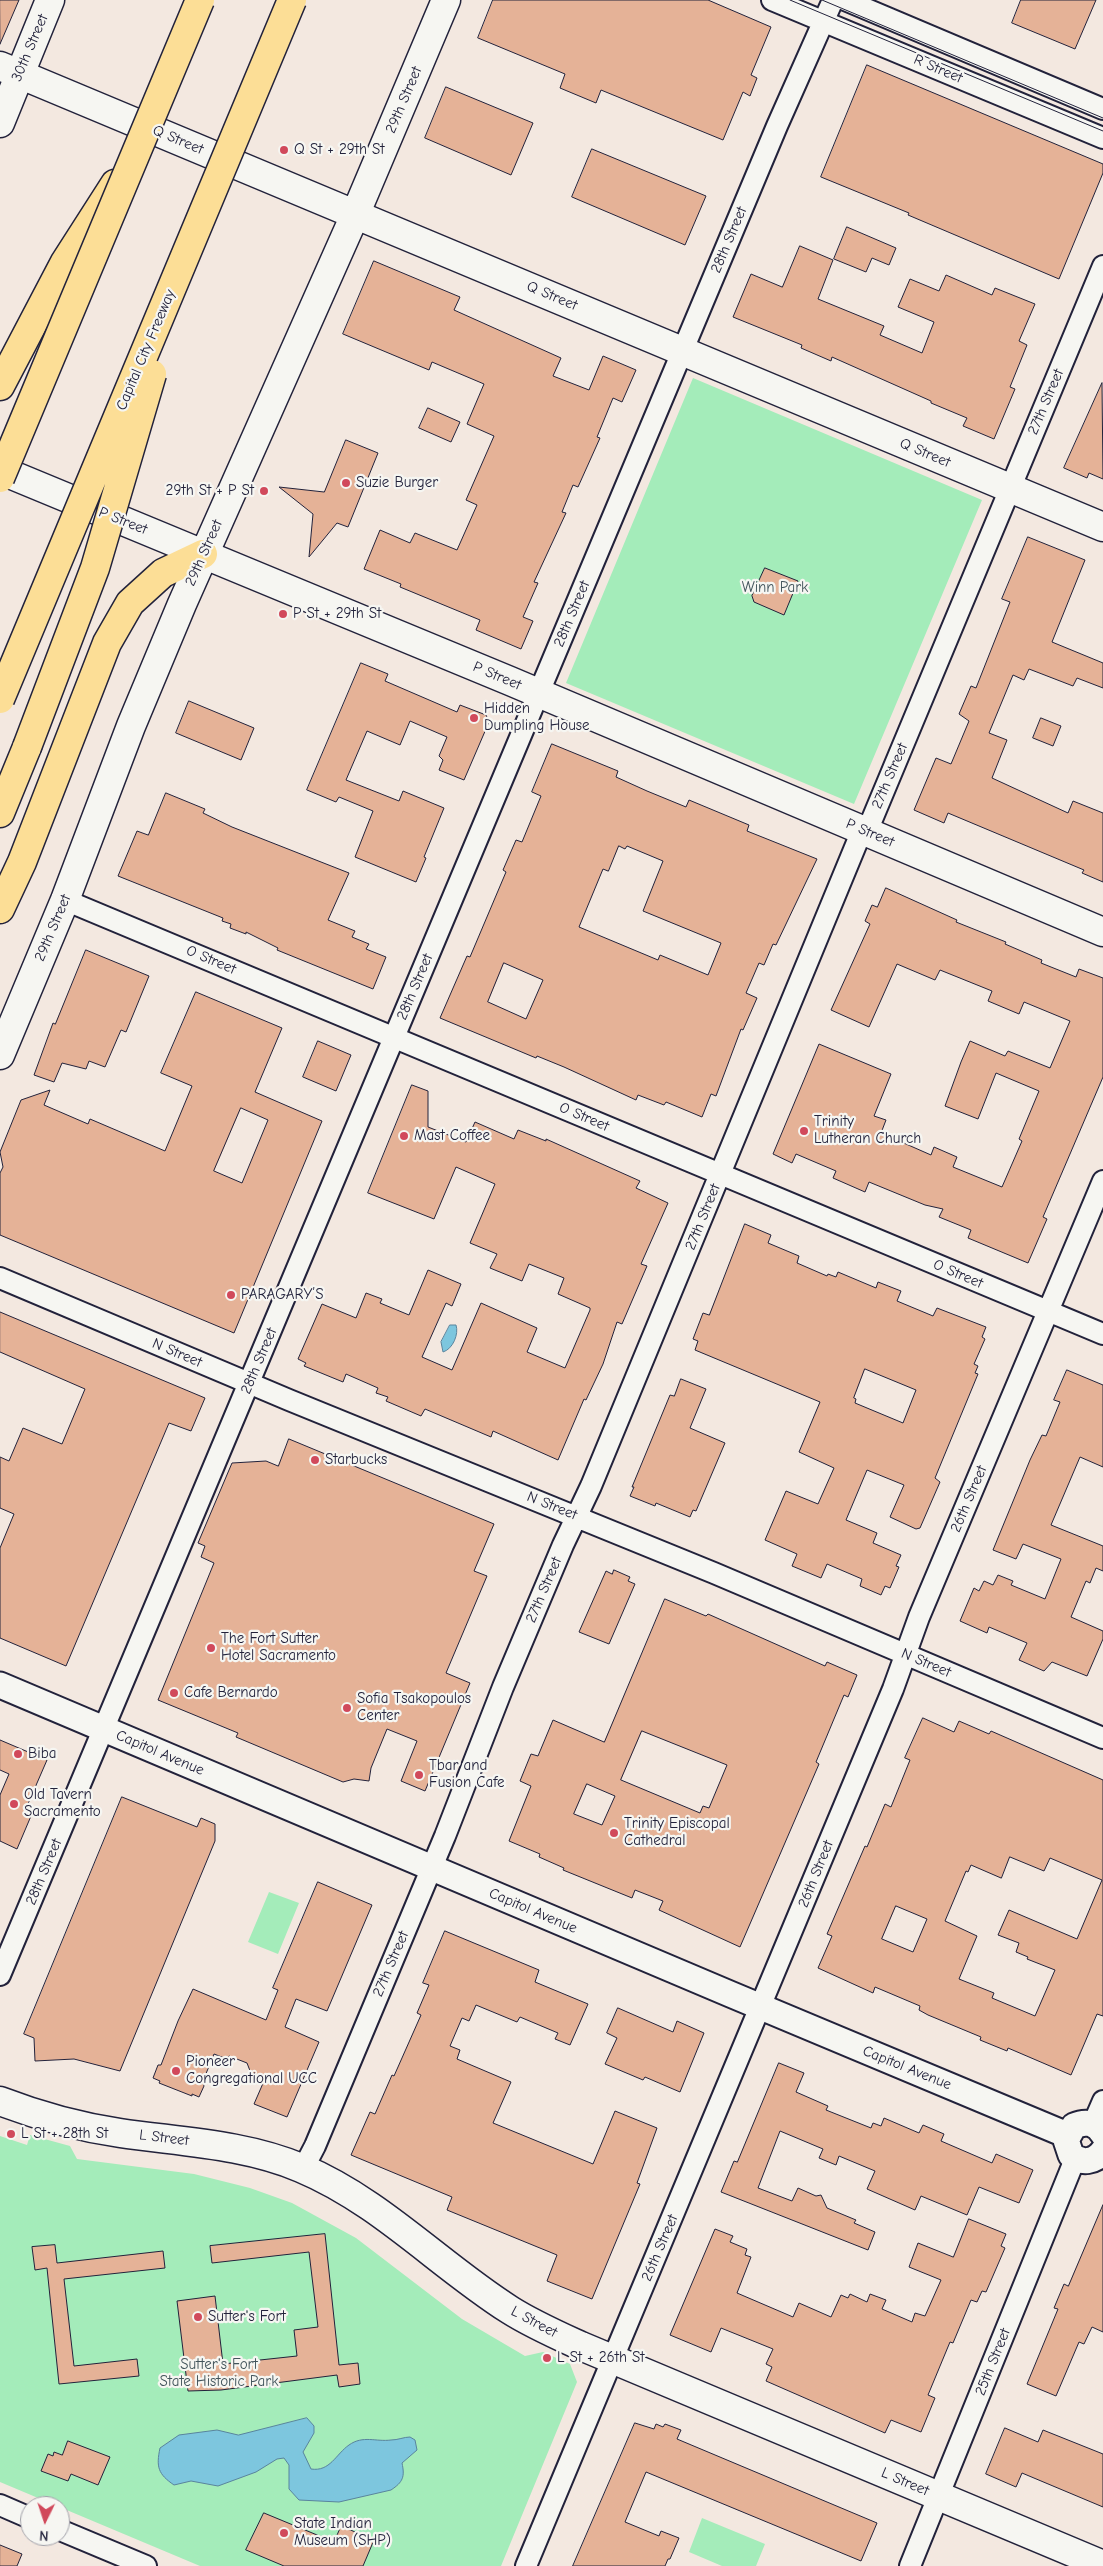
<!DOCTYPE html>
<meta charset="utf-8">
<style>
body{margin:0}
#map{position:relative;width:1103px;height:2566px;overflow:hidden;background:#f3e8e0;font-family:"Comic Neue",sans-serif}
canvas{display:block}
.north{position:absolute;left:20px;top:2496px;width:50px;height:50px;box-sizing:border-box;background:#f6f6f2;border:1px solid #a1a1a9;border-radius:50%;rotate:184deg;font-size:14px;font-weight:700;line-height:20px;text-align:center;color:#22223b}
.north::after{content:'';display:block;margin:auto;width:18px;height:22px;background:#d1495b;clip-path:polygon(50% 0,100% 100%,50% 72%,0 100%)}
</style>
<div id="map">
<canvas width="1103" height="2566"></canvas>
<div class="north">N</div>
</div>
<script>
const ctx = document.querySelector('canvas').getContext('2d');
ctx.lineJoin = 'round';
function paint(path, color) { ctx.fillStyle = color; ctx.fill(path, 'evenodd'); }
function stroke(path, color, width, dash) { ctx.strokeStyle = color; ctx.lineWidth = width; ctx.lineCap = dash ? 'butt' : 'round'; ctx.setLineDash(dash || []); ctx.stroke(path); }
function drawText(font, color, halo, rows, align = 'center') {
  ctx.font = font + ' "Comic Neue",sans-serif'; ctx.lineWidth = 4.5; ctx.setLineDash([]); ctx.textBaseline = 'middle'; ctx.strokeStyle = halo; ctx.fillStyle = color; for (const [text, x, y, turn = 0] of rows) {
    ctx.save(); ctx.translate(x, y); ctx.rotate((+turn || 0) * Math.PI / 180); ctx.textAlign = isNaN(turn) ? turn : align; if (halo) ctx.strokeText(text, 0, 0); ctx.fillText(text, 0, 0); ctx.restore();
  }
}
paint(new Path2D(`
 M693,378L982,500L854,804L566,683Z
 M269,1892L299,1903L278,1954L248,1942Z
 M30,2135L70,2146L77,2159L194,2174L250,2188L292,2203L356,2238L462,2319L525,2356L543,2352L570,2364L577,2382L501,2566H200L0,2482V2136L27,2145Z
 M702,2518L765,2544L756,2566H722L689,2552Z`), '#a4ecba');
const water = new Path2D(`
 M450,1325H456C459,1334 453,1349 443,1352L441,1342Z
 M307,2418L314,2426V2433L303,2452L311,2469C330,2472 336,2454 349,2445C363,2435 376,2442 391,2440C398,2440 404,2437 410,2437L415,2440L417,2450L402,2463C405,2477 403,2482 391,2490L339,2502L299,2500L289,2489V2465L284,2458L277,2459L256,2472L218,2486L191,2481L174,2485C158,2474 156,2467 160,2448L179,2435L217,2430L238,2435Z`);
paint(water, '#7dc6de');
stroke(water, '#59849d', 1);
const building = new Path2D(`
 M0,0H19L0,44Z
 M493,0H708L771,27L751,75L757,78L750,96L743,92L723,140L601,90L596,103L560,88L565,74L478,38Z
 M1021,0H1096L1075,49L1012,23Z
 M867,65L1103,164V173L1059,279L908,215L909,213L821,177Z
 M446,87L533,123L511,175L425,138Z
 M592,149L706,196L685,245L572,197Z
 M847,227L896,248L889,265L872,258L866,272L834,259Z
 M800,246L833,260L818,299L884,326L880,335L922,353L934,322L898,307L910,279L939,291L946,275L992,295L995,288L1035,304L1019,341L1027,345L1010,387L1015,389L994,439L963,426L967,418L931,403V401L832,357L831,361L801,348L802,345L733,317L751,274L782,287Z
 M374,261L460,297L454,310L561,358L553,376L589,390L603,356L636,370L622,402L613,398L597,437L600,438L578,487L573,485L562,512L566,513L534,582L538,583L523,617L533,621L521,649L476,630L480,620L400,587L401,584L364,569L380,530L410,543L415,533L457,550L477,505L466,500L494,436L467,424L484,384L432,362L429,370L343,334Z
 M1102,383L1103,479L1089,473L1087,478L1064,468Z
 M428,408L460,422L451,442L419,428Z
 M346,440L378,453L348,527L337,523L309,557L313,514L279,487L324,492Z
 M1028,537L1085,560L1052,642L1103,663V688L1077,678L1073,686L1029,669L1024,680L1013,675L989,733L1007,740L992,778L1068,813L1073,801L1103,813V882L1082,873L1084,870L948,813L944,823L914,810L936,758L951,764L969,721L959,714L971,686L976,688L1010,602L1002,599Z
 M765,568L798,581L784,615L754,602L752,596Z
 M361,663L388,674L385,681L457,712L460,705L486,715L489,722L464,780L439,770L443,760L439,756L447,737L410,721L400,745L367,731L346,780L399,801L403,791L444,808L424,857L426,858L416,882L355,857L373,811L339,797L336,802L307,790Z
 M189,701L254,728L241,760L176,733Z
 M1041,718L1061,726L1053,746L1033,738Z
 M552,744L618,771L616,777L647,791L686,807L689,800L749,825L747,831L817,859L776,945L773,944L764,965L759,963L746,993L757,998L743,1030L741,1029L716,1096L711,1094L702,1117L666,1102L664,1105L638,1095L636,1100L564,1067L537,1056L536,1058L440,1018L467,956L470,957L506,872L503,870L516,840L522,842L541,796L532,792ZM619,846L625,849L627,846L663,861L643,911L721,943L708,975L660,955L658,960L579,927L603,869L608,871ZM504,963L543,980L526,1019L488,1002Z
 M166,793L205,809L203,813L232,827L349,873L328,920L355,931L352,937L369,944L366,949L386,957L373,989L277,950L278,948L246,932V934L230,928L231,924L222,921L223,918L118,876L137,831L148,835Z
 M886,888L957,920L956,922L1006,942L1005,944L1042,960L1041,963L1076,977L1079,969L1103,978V1077L1043,1217L1047,1219L1028,1263L968,1238L971,1230L939,1217L943,1209L925,1205L869,1182L865,1192L833,1178L836,1171L796,1154L792,1163L773,1154L819,1044L891,1074L874,1116L886,1120L881,1133L931,1155L934,1147L957,1157L953,1167L1002,1187L1022,1141L1019,1139L1039,1091L996,1073L978,1119L945,1106L961,1062L970,1041L1005,1056L1008,1051L1050,1068L1070,1021L1024,1002L1019,1014L988,1001L992,991L940,970L935,980L897,964L869,1027L831,1010L870,924L865,921L872,905L877,907Z
 M86,950L149,976L126,1032L121,1030L105,1067L89,1061L86,1069L62,1063L54,1082L34,1075L53,1023L55,1024Z
 M196,992L282,1028L255,1092L322,1121L234,1333L0,1235V1173L3,1167L0,1152L21,1100L50,1090L44,1105L88,1124L90,1119L165,1151L192,1086L161,1073ZM241,1108L268,1120L242,1183L214,1171Z
 M318,1041L351,1055L336,1091L303,1077Z
 M412,1085L428,1091V1127L466,1142L475,1122L514,1139L518,1130L546,1141V1139L640,1181L636,1188L668,1203L641,1264L647,1266L622,1324L617,1322L603,1364L586,1400L584,1399L558,1460L493,1431L491,1437L425,1409L421,1416L386,1401L388,1397L376,1393L378,1388L346,1374L343,1382L304,1366L306,1363L298,1359L322,1304L356,1318L366,1293L382,1299L380,1303L409,1315L428,1270L461,1284L452,1306L446,1303L422,1357L452,1370L481,1303L537,1328L527,1352L565,1368L590,1310V1308L558,1294L564,1278L529,1264L522,1281L490,1268L497,1254L470,1243L495,1184L456,1167L434,1219L368,1193Z
 M745,1224L771,1235L768,1243L799,1256L797,1263L827,1276L828,1274L836,1277L838,1272L876,1288L878,1282L901,1291L897,1301L933,1316L937,1308L986,1327L982,1337L985,1339L974,1364L978,1366L975,1373L978,1374L935,1478L940,1482L920,1528L916,1529L890,1517L904,1485L867,1470L846,1520L877,1533L873,1543L901,1555L896,1566L899,1567L890,1588L885,1586L881,1595L860,1586L862,1579L827,1564L821,1578L792,1566L797,1554L765,1540L786,1491L818,1504L834,1468L799,1452L820,1402L695,1350L698,1341L693,1339L703,1313L709,1315ZM865,1369L916,1390L903,1423L855,1403L856,1399L854,1398Z
 M0,1312L205,1398L191,1431L169,1423L66,1666L0,1638V1548L14,1514L0,1508V1457L9,1461L23,1428L62,1444L85,1389L0,1352Z
 M1067,1370L1103,1385V1467L1080,1457L1051,1525L1103,1546V1571L1096,1568L1090,1583L1086,1581L1071,1617L1103,1631V1639L1087,1676L1052,1662L1044,1671L1019,1660L1027,1643L989,1627L987,1633L960,1621L974,1588L979,1591L984,1581L993,1585L998,1575L1013,1581L1011,1585L1045,1599L1061,1559L1023,1544L1016,1559L993,1550L1030,1460L1042,1435L1046,1436L1060,1402L1054,1400Z
 M681,1379L706,1389L690,1428L725,1443L696,1511L693,1510L690,1517L656,1503L655,1506L630,1496L634,1487H632L670,1395L674,1396Z
 M289,1439L494,1524L474,1571L487,1576L446,1673L470,1683L425,1791L401,1781L417,1741L387,1729L371,1768L369,1781L354,1779L343,1782L236,1737L238,1733L158,1700L214,1563L201,1557L205,1546L198,1543L232,1463L266,1461L278,1466Z
 M614,1570L630,1577L628,1581L635,1584L609,1644L579,1632L606,1571L612,1574Z
 M665,1599L706,1616L708,1614L825,1666L827,1662L857,1675L848,1697L844,1695L816,1762L819,1764L740,1947L659,1910L663,1901L635,1890L632,1898L563,1870L564,1868L539,1857L540,1854L509,1841L531,1786L520,1781L531,1754L538,1756L553,1720L604,1742ZM642,1731L727,1765L709,1808L703,1806L700,1813L621,1780ZM587,1784L615,1796L602,1825L574,1814Z
 M923,1718L954,1732L959,1721L989,1734L991,1731L1103,1780V2016L1097,2014L1071,2075L1008,2048L1007,2051L980,2040L981,2037L928,2015L919,2010L920,2006L875,1987L873,1993L818,1968L832,1936L827,1934L865,1846L867,1847L885,1804L891,1807L910,1760L905,1758ZM1010,1857L1044,1871L1050,1858L1102,1880L1077,1939L1009,1910L998,1935L1019,1943L1016,1952L1028,1957L1027,1959L1055,1970L1035,2016L992,1998L994,1993L959,1979L977,1936L945,1921L966,1871L968,1872L971,1865L1001,1878ZM896,1906L927,1919L913,1952L882,1939Z
 M0,1740L47,1760L24,1813L31,1816L17,1849L0,1841V1795L9,1774L0,1770Z
 M122,1797L197,1827L201,1818L215,1824V1841L120,2071L74,2059L35,2061L34,2038L24,2034Z
 M318,1882L372,1905L327,2011L296,1999L285,2027L319,2042L287,2117L254,2104L264,2081L252,2076L247,2063L229,2056L227,2059L214,2054L203,2081L204,2086L199,2097L192,2094V2096L159,2083L160,2081L153,2078L158,2065H161L178,2021L193,1989L266,2020L278,1990L273,1988Z
 M445,1931L539,1970L535,1982L588,2004L570,2045L555,2039L558,2033L520,2017L517,2022L476,2005L469,2021L462,2018L450,2046L460,2050L457,2059L511,2082L493,2123L593,2164L615,2111L657,2128L637,2183L640,2184L592,2299L547,2281L557,2255L447,2210L452,2197L351,2155L370,2112L375,2114L392,2075L394,2076L421,2015L417,2013L429,1985L423,1983Z
 M618,2008L673,2032L677,2021L704,2033L680,2092L645,2077L643,2080L605,2064L617,2038L607,2033Z
 M779,2063L804,2073L796,2092L828,2106L826,2110L871,2128L873,2123L881,2126L884,2118L919,2133L923,2125L944,2134L941,2141L992,2163L996,2154L1033,2170L1019,2203L979,2187L967,2215L921,2196L915,2210L867,2189L875,2171L839,2156L836,2165L819,2158L823,2149L780,2131L758,2188L792,2201L798,2188L816,2196L821,2195L827,2208L856,2220L854,2223L875,2232L868,2250L721,2192L734,2161L737,2162Z
 M1103,2205V2332L1092,2327L1084,2344L1079,2342L1056,2396L1027,2384L1058,2309L1054,2308L1064,2284L1068,2286Z
 M969,2219L1006,2234L1001,2246L1005,2248L986,2292L982,2291L977,2302L971,2300L953,2343L950,2342L928,2395L935,2398L921,2432L891,2420L885,2433L766,2381L772,2367L766,2364L773,2349L721,2328L711,2352L670,2335L715,2229L733,2236L730,2242L747,2249L745,2255L751,2257L737,2293L793,2317L799,2303L831,2317L841,2295L848,2298L850,2294L867,2302L870,2294L886,2300L882,2309L912,2322L915,2313L925,2316L941,2280L909,2267L918,2243L953,2257Z
 M325,2234L339,2365L358,2363L360,2384L339,2387L337,2375L221,2390L188,2391L177,2301L215,2296L223,2364L297,2356L294,2330L318,2327L309,2252L212,2263L210,2246Z
 M55,2245L57,2263L163,2251L165,2268L64,2279L74,2366L137,2359L139,2376L59,2384L47,2268L35,2270L32,2247Z
 M635,2423L654,2429L656,2424L663,2427L665,2424L681,2430L677,2439L877,2523L861,2561L646,2472L625,2522L659,2536L661,2531L679,2538L670,2559H668L665,2566H573Z
 M1005,2428L1038,2442L1043,2430L1103,2454V2507L1022,2473L1016,2487L986,2474Z
 M68,2441L110,2457L98,2485L71,2474L68,2481L41,2471L48,2454L53,2456L54,2452L62,2455Z
 M264,2513L334,2542L341,2526L374,2540L363,2566H284L246,2550Z
 M0,2545L22,2554L17,2566H0Z`);
paint(building, '#e5b297');
stroke(building, '#22223b', 1);
const minor = new Path2D(`
 M772,0L1103,138
 M845,0L1103,109
 M65,900L1103,1334
 M0,1278L289,1400L714,1573L1103,1738
 M0,1975L777,126L833,0
 M1093,2124L1103,2101
 M303,2169L315,2146L445,1836L503,1687L563,1545L591,1486L858,840L867,831L873,817L1103,266
 M0,2505L30,2518
 M60,2530L146,2566
 M526,2566L893,1689L919,1617L1103,1181
 M910,2566L1075,2159`);
const tertiary = new Path2D(`
 M0,1685L730,1994L1067,2135
 M1103,2134C1096,2122 1085,2121 1074,2126L1066,2140L1071,2155C1082,2164 1095,2162 1103,2151`);
const secondary = new Path2D(`
 M0,66L1103,527
 M0,123L50,0
 M0,470L510,681L1103,932
 M0,1055L65,900L131,726L182,604L355,215L446,0
 M0,2101C39,2116 79,2127 120,2133C181,2142 244,2144 301,2168C380,2201 439,2265 510,2310C532,2324 557,2335 581,2346L1103,2565`);
const motorway = new Path2D(`
 M0,386L65,262L115,184
 M0,813L27,747
 M0,909L22,862L107,643L130,603L163,573L203,554`);
stroke(minor, '#22223b', 24);
stroke(tertiary, '#22223b', 29);
stroke(secondary, '#22223b', 31);
stroke(motorway, '#22223b', 31);
stroke(minor, '#f6f6f2', 20);
stroke(tertiary, '#f6f6f2', 25);
stroke(secondary, '#f6f6f2', 28);
stroke(motorway, '#fcde96', 28);
stroke(new Path2D(`
 M790,0L1103,131
 M822,0L1103,118`), '#22223b', 1);
const motorwayBridge = new Path2D(`
 M0,478L200,0
 M0,699L292,0
 M27,747L95,568L152,374`);
stroke(motorwayBridge, '#22223b', 31, []);
stroke(motorwayBridge, '#fcde96', 28);
for (const [x, y, r, color] of [
 [284,150,5,"#d1495b"],
 [346,483,5,"#d1495b"],
 [264,491,5,"#d1495b"],
 [283,614,5,"#d1495b"],
 [474,718,5,"#d1495b"],
 [804,1131,5,"#d1495b"],
 [404,1136,5,"#d1495b"],
 [231,1295,5,"#d1495b"],
 [315,1460,5,"#d1495b"],
 [211,1648,5,"#d1495b"],
 [174,1693,5,"#d1495b"],
 [347,1708,5,"#d1495b"],
 [18,1754,5,"#d1495b"],
 [419,1775,5,"#d1495b"],
 [14,1804,5,"#d1495b"],
 [614,1833,5,"#d1495b"],
 [176,2071,5,"#d1495b"],
 [11,2134,5,"#d1495b"],
 [198,2317,5,"#d1495b"],
 [547,2358,5,"#d1495b"],
 [284,2533,5,"#d1495b"]
]) { const dot = new Path2D(); dot.arc(x, y, r, 0, 2 * Math.PI); ctx.fillStyle = color; ctx.fill(dot); stroke(dot, '#f6f6f2', 2); }
drawText('15px', '#22223b', '#f6f6f2', [
 ["30th Street",30,48,-67],
 ["R Street",938,69,23],
 ["29th Street",404,100,-67],
 ["Q Street",178,140,23],
 ["28th Street",729,240,-67],
 ["Q Street",552,296,23],
 ["Capital City Freeway",146,350,-67],
 ["27th Street",1046,402,-67],
 ["Q Street",925,453,23],
 ["P Street",123,521,22],
 ["29th Street",204,553,-66],
 ["28th Street",572,614,-67],
 ["P Street",497,676,23],
 ["27th Street",890,776,-67],
 ["P Street",870,833,23],
 ["29th Street",53,928,-67],
 ["O Street",211,960,23],
 ["28th Street",415,987,-67],
 ["O Street",584,1117,23],
 ["27th Street",703,1217,-68],
 ["O Street",958,1274,23],
 ["N Street",177,1353,23],
 ["28th Street",259,1361,-67],
 ["26th Street",969,1499,-67],
 ["N Street",552,1506,22],
 ["27th Street",544,1590,-67],
 ["N Street",926,1663,23],
 ["Capitol Avenue",160,1753,23],
 ["28th Street",44,1872,-67],
 ["26th Street",816,1874,-68],
 ["Capitol Avenue",533,1911,23],
 ["27th Street",391,1964,-67],
 ["Capitol Avenue",907,2068,22],
 ["L Street",164,2138,7],
 ["26th Street",660,2248,-67],
 ["L Street",534,2322,28],
 ["25th Street",993,2362,-68],
 ["L Street",905,2482,23]
]);
drawText('15px', '#22223b', '#f6f6f2', [
 ["Q St + 29th St",294,150],
 ["Suzie Burger",356,483],
 ["29th St + P St",254,491,"right"],
 ["P St + 29th St",293,614],
 ["Hidden",484,709],
 ["Dumpling House",484,726],
 ["Trinity",814,1122],
 ["Lutheran Church",814,1139],
 ["Mast Coffee",414,1136],
 ["PARAGARY’S",241,1295],
 ["Starbucks",325,1460],
 ["The Fort Sutter",221,1639],
 ["Hotel Sacramento",221,1656],
 ["Cafe Bernardo",184,1693],
 ["Sofia Tsakopoulos",357,1699],
 ["Center",357,1716],
 ["Biba",28,1754],
 ["Tbar and",429,1766],
 ["Fusion Cafe",429,1783],
 ["Old Tavern",24,1795],
 ["Sacramento",24,1812],
 ["Trinity Episcopal",624,1824],
 ["Cathedral",624,1841],
 ["Pioneer",186,2062],
 ["Congregational UCC",186,2079],
 ["L St + 28th St",21,2134],
 ["Sutter's Fort",208,2317],
 ["L St + 26th St",557,2358],
 ["State Indian",294,2524],
 ["Museum (SHP)",294,2541]
], 'left');
drawText('15px', '#42545b', '#f6f6f2', [
 ["Winn Park",775,588],
 ["Sutter's Fort",219,2365],
 ["State Historic Park",219,2382]
]);
</script>
